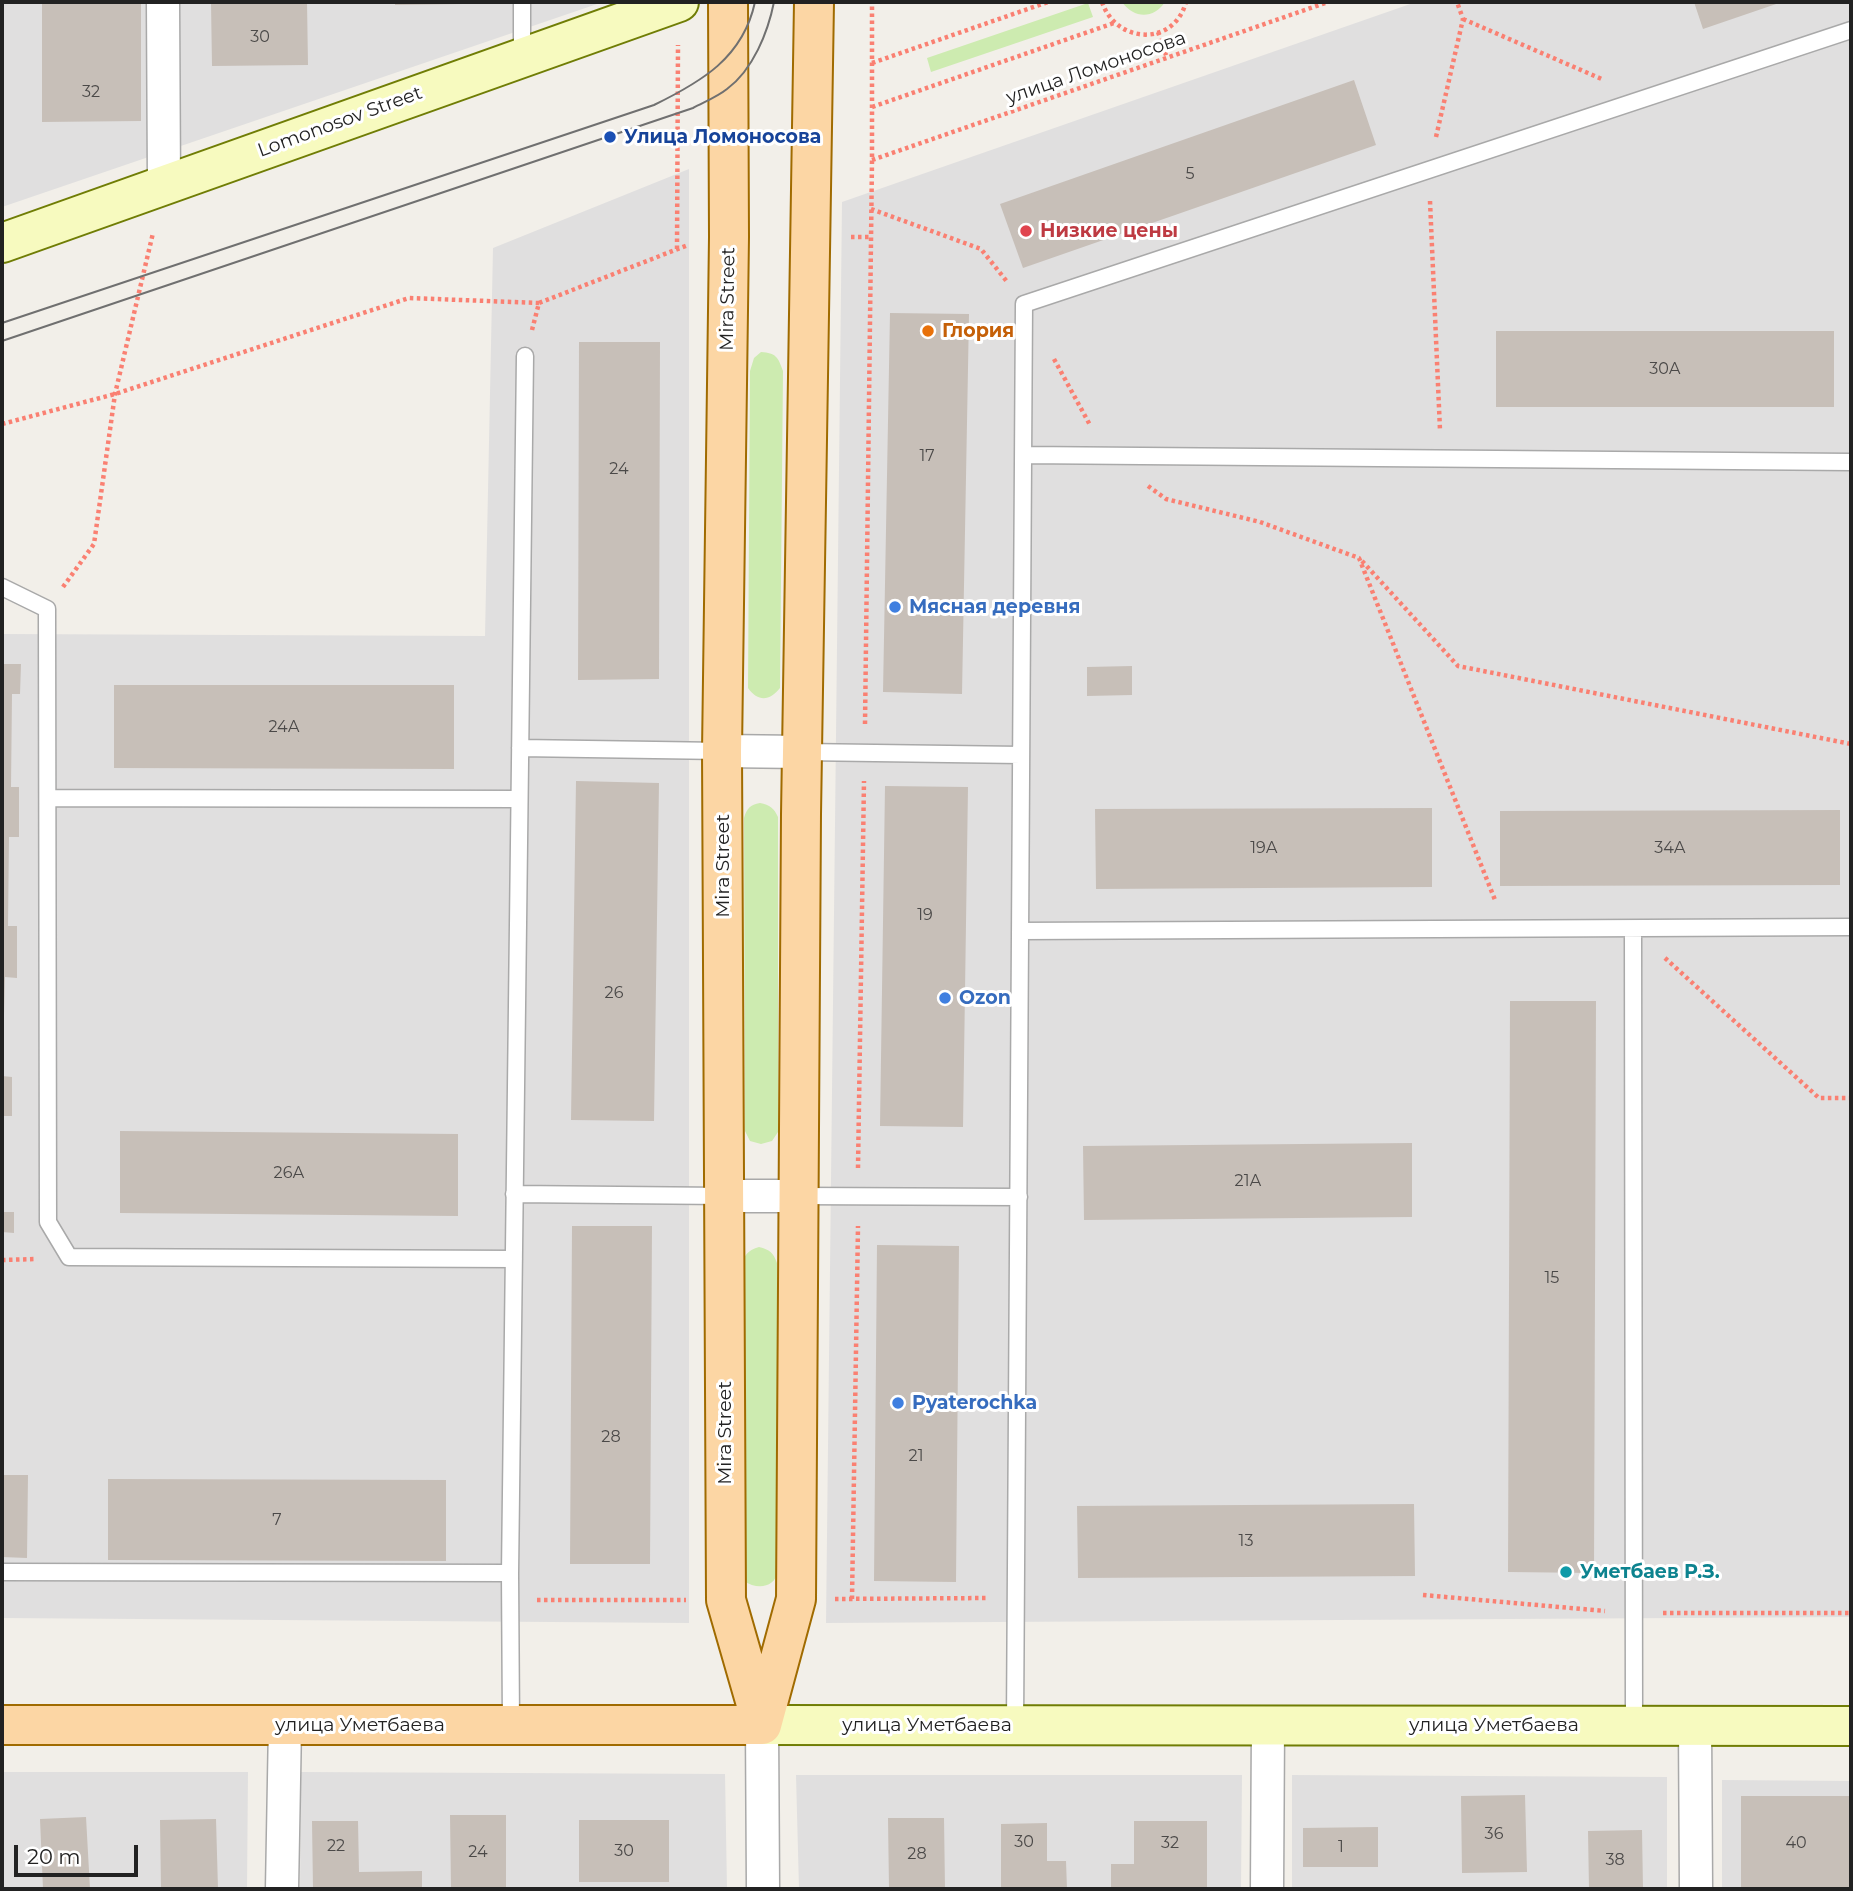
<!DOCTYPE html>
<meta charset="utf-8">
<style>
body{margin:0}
#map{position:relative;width:1853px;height:1891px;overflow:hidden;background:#f2efe9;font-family:Montserrat,sans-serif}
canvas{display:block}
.frame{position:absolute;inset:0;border:4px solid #222;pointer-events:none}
.scale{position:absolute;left:14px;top:1845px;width:124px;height:32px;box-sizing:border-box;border:4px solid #222;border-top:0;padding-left:9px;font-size:21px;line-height:24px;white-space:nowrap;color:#222;-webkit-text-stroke:5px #fff;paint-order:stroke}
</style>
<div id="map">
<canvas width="1853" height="1891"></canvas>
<div class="frame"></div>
<div class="scale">20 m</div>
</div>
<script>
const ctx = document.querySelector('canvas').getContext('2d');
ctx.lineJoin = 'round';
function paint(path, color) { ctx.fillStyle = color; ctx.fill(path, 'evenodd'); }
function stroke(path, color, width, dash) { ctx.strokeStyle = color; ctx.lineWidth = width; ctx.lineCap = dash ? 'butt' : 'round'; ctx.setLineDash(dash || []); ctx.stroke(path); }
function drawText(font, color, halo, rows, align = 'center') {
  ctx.font = font + ' Montserrat,sans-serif'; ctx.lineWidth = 6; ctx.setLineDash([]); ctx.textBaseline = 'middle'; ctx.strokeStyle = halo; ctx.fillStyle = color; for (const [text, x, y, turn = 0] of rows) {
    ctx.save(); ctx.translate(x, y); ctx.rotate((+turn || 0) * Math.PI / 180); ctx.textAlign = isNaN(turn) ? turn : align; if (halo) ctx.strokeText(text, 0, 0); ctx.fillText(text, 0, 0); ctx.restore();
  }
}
paint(new Path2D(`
 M2,2H603L2,207Z
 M1416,2H1851V1617L826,1623L842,202Z
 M689,169V1623L2,1618V634L485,636L493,248Z
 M2,1772H248L247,1889H2Z
 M301,1772L725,1774L727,1889H300Z
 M796,1775H1242L1241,1889H799Z
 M1292,1775L1667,1777V1889H1292Z
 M1722,1780L1851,1781V1889H1722Z`), '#e0dfdf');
paint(new Path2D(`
 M1122,2H1165C1154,19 1134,19 1122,2Z
 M1088,3L1093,17L931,72L927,58Z
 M761,352C776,353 778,357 783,371L780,688C770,701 758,702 748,688L750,371L754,358Z
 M760,803C770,805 774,808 778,817V1132L772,1141L761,1144L750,1141L745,1131L744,818C747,808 750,805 760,803Z
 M759,1247C770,1250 773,1252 777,1263L778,1571C775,1588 757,1590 744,1581L742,1265C744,1255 748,1250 759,1247Z`), '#cdebb0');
paint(new Path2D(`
 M211,2H307L308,65L212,66Z
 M395,2H463V4L395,5Z
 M1694,2H1782L1703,29Z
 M141,3V121L42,122V4Z
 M1354,80L1376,145L1023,268L1000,204Z
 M890,313L969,314L962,694L883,692Z
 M1496,331H1834V407H1496Z
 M579,342H660L659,679L578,680Z
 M2,664H21L20,694H12L11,787H19V837H9L8,926H17V978L5,977L4,1015H2Z
 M1132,666V695L1087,696V667Z
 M114,685H454V769L114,768Z
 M576,781L659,783L654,1121L571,1120Z
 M885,786L968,787L963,1127L880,1126Z
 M1432,808V887L1096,889L1095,809Z
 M1840,810V885L1500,886V811Z
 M1510,1001H1596L1594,1573L1508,1572Z
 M2,1076L12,1077V1116H2Z
 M120,1131L458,1134V1216L120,1213Z
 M1412,1143V1217L1084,1220L1083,1146Z
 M2,1212H14V1233L2,1232Z
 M572,1226H652L650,1564H570Z
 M877,1245L959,1246L956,1582L874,1581Z
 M2,1475H28L27,1558L2,1557Z
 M108,1479L446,1480V1561L108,1560Z
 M1414,1504L1415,1576L1078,1578L1077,1506Z
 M1525,1795L1527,1872L1462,1873L1461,1796Z
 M1741,1796H1851V1889H1741Z
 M450,1815H506V1889H451Z
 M86,1817L90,1889H43L40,1819Z
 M888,1818H944L945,1889H889Z
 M216,1819L218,1889H161L160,1820Z
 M579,1820H669V1882H579Z
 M312,1821H358L359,1872L422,1871V1889H313Z
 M1134,1821H1207V1889H1111V1864H1134Z
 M1047,1823V1861H1066L1067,1889H1001V1824Z
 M1378,1827V1867H1303V1828Z
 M1642,1830L1643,1889H1589L1588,1831Z`), '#c7bfb8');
const lane = new Path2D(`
 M522,2V57
 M1024,455L1851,462
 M2,587L47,609L48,1222L69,1257L514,1259
 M520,748L722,751
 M802,752L1021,755
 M48,798L519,799
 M1633,929L1634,1725
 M1020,931L1851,927
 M514,1194L724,1196
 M798,1196L1019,1197
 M2,1572L510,1573L525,356
 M510,1573L511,1725
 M1015,1725L1024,304L1851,30`);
const street = new Path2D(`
 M163,2L164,185
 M722,751L802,752
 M724,1196H798
 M762,1725L763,1889
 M1695,1726L1696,1889
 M282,1889L285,1725
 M1267,1889L1268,1726`);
const secondary = new Path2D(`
 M2,243L679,2
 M762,1725L1851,1726`);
const primary = new Path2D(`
 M728,2L729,237L722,751L726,1600L762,1725
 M2,1725H762
 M762,1725L796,1599L801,814L814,2`);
stroke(lane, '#a9a9a9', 19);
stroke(street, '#a9a9a9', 35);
stroke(secondary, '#707d05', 42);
stroke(primary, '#a06b00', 42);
stroke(new Path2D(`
 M1102,2C1116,44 1174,47 1186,2
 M1463,19L1604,80
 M1158,32L1167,58
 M872,63L1048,2
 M872,107L1114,23
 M1436,137L1463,19L1457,2
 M872,160L1328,2
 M1430,201L1440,430
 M871,209L981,249L1008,283
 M851,237H871
 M677,249L678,45
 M532,330L539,303L688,245
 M1054,359L1090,425
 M2,424L115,394L409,298L539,303
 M1148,486L1166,499L1260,522L1359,558L1495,900
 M1362,561L1458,666L1851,744
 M63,587L94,544L115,394L153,233
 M865,724L872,160V2
 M1665,958L1819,1098H1851
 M858,1168L864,781
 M2,1260L37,1259
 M1423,1595L1605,1611
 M835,1599L987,1598
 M852,1599L858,1226
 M537,1600H686
 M1663,1613H1851`), '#fa8072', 4.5, [3.5, 3.5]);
stroke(lane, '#fff', 16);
stroke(street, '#fff', 32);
stroke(secondary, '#f7fabf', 38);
stroke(primary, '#fcd6a4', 38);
stroke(new Path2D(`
 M2,323L654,105C701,82 743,58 755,2
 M2,341L693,108C704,102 717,97 727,89C753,70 768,32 774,2`), '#707070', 2);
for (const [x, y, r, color] of [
 [610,137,7,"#1a4fb4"],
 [1026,231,7,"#e0444e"],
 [928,331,7,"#e8710a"],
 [895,607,7,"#3f7fe0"],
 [945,998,7,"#3f7fe0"],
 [898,1403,7,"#3f7fe0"],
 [1566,1572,7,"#0f9aa8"]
]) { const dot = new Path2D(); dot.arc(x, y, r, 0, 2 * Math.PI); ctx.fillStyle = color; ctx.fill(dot); stroke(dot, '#fff', 2.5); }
drawText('16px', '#4b4948', null, [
 ["30",260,37],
 ["32",91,92],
 ["5",1190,174],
 ["30А",1665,369],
 ["17",927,456],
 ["24",619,469],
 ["24А",284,727],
 ["19А",1264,848],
 ["34А",1670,848],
 ["19",925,915],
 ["26",614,993],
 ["26А",289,1173],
 ["21А",1248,1181],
 ["15",1552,1278],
 ["28",611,1437],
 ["21",916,1456],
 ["7",277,1520],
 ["13",1246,1541],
 ["36",1494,1834],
 ["30",1024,1842],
 ["32",1170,1843],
 ["40",1796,1843],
 ["22",336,1846],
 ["1",1341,1847],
 ["30",624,1851],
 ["24",478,1852],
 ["28",917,1854],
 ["38",1615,1860]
]);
drawText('19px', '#222', '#fff', [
 ["улица Ломоносова",1096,68,-19],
 ["Lomonosov Street",340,122,-20],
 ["Mira Street",728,299,-89],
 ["Mira Street",723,866,-90],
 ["Mira Street",725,1433,-90],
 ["улица Уметбаева",360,1725],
 ["улица Уметбаева",927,1725],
 ["улица Уметбаева",1494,1725]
]);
drawText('bold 19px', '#164399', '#fff', [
 ["Улица Ломоносова",624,137]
], 'left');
drawText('bold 19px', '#be3a42', '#fff', [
 ["Низкие цены",1040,231]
], 'left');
drawText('bold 19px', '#c56008', '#fff', [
 ["Глория",942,331]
], 'left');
drawText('bold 19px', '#366cbe', '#fff', [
 ["Мясная деревня",909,607],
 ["Ozon",959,998],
 ["Pyaterochka",912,1403]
], 'left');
drawText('bold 19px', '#0d838f', '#fff', [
 ["Уметбаев Р.З.",1580,1572]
], 'left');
</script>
